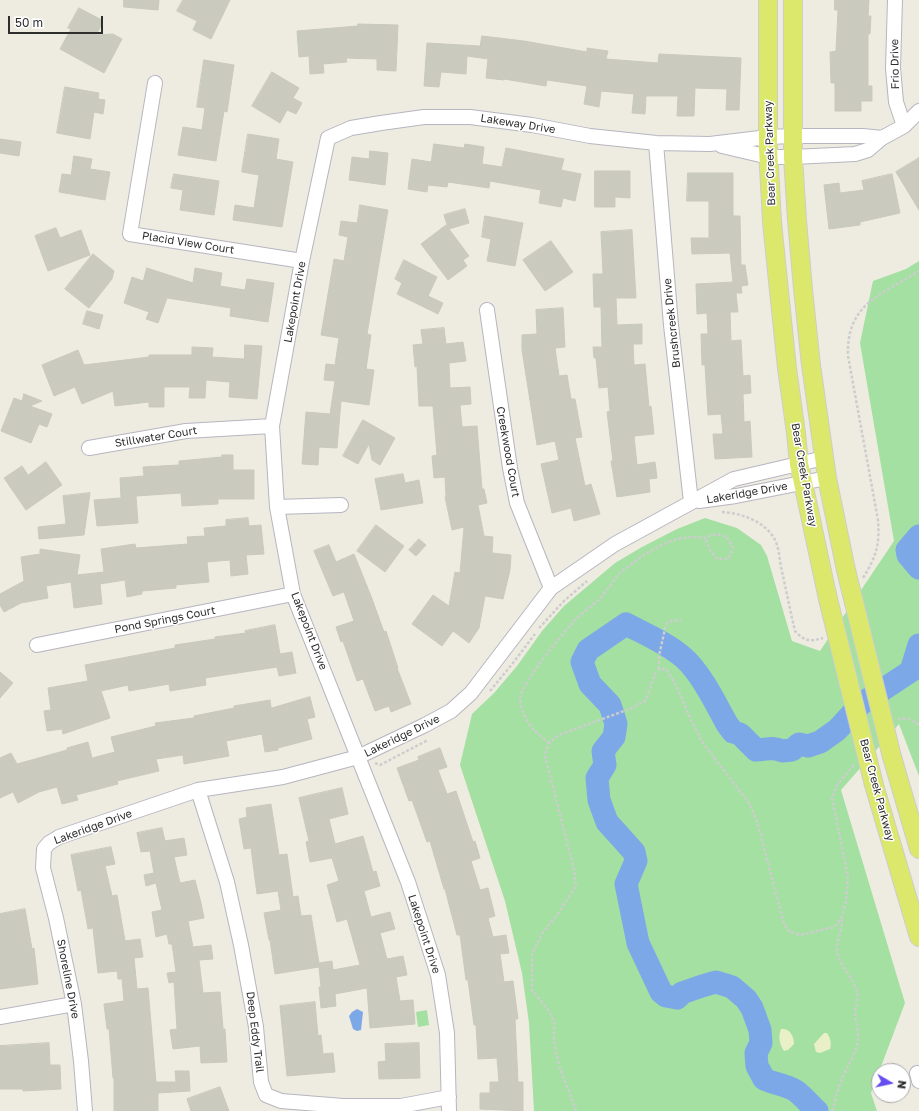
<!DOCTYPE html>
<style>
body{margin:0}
#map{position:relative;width:919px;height:1111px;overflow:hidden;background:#eeece1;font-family:"Golos Text",sans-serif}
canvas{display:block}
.north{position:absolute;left:871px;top:1063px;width:40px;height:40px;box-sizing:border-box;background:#fff;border:1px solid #ababab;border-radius:50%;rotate:99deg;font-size:11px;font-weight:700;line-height:16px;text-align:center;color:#2e2e2e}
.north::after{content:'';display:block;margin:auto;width:14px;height:18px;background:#654eef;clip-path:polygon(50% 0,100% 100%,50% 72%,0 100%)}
.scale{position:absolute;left:8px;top:16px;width:95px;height:18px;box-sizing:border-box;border:2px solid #2e2e2e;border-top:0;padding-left:5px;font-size:12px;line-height:14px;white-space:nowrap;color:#2e2e2e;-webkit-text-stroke:3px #fff;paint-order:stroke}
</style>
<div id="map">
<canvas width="919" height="1111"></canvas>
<div class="north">N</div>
<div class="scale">50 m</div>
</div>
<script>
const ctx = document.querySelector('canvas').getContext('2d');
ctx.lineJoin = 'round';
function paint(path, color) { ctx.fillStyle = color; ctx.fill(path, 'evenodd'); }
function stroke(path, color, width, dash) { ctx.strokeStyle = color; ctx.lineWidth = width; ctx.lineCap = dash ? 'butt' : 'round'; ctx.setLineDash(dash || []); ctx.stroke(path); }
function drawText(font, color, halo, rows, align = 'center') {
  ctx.font = font + ' "Golos Text",sans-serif'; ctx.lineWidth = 3; ctx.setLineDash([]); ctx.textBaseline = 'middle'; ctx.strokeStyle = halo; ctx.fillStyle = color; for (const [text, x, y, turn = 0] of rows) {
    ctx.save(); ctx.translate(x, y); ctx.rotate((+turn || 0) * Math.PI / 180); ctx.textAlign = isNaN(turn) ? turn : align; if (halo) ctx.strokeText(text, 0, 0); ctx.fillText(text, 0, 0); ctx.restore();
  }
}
paint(new Path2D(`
 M919,261V776L899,724L841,790L905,1003L871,1093L877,1111H534L529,1023L522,973L505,901L460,765L472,714L494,693L517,666L542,631L564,606L615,563L642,547L677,529L705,518L737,528L761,545L767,556L792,641L820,651L894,541L860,343L873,281L906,269Z
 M427,1010L429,1025L418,1027L416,1012Z`), '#a3e0a2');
paint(new Path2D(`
 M781,1029C790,1028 794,1036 794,1044L788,1050L784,1051C779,1044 778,1036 781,1029Z
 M824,1033H827C830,1037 832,1044 830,1049L820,1053L816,1052L814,1044Z`), '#e9f0c7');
paint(new Path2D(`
 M357,1009L363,1012L361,1030L357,1031L353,1029L349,1016L352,1012Z`), '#7da8e8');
stroke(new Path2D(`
 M919,536L907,550L908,555L919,568
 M817,1111C810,1105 804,1097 796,1091C787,1085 774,1084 764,1079L757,1066L756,1053L761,1043L760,1030L752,1008L746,999L732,987L716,982L702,986L682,993L677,998L666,996L661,992L638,943L626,884L636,861L634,852L607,822L599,800L597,778L605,765L603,751L614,737L616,724L610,705L590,684L582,662L588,650L626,624C645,634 667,643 684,658C701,673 716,704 727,724L733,732L740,734L756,750C766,750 773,746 782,751L792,750L799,744L808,746L820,742L837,730L861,704L911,671L919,645`), '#7da8e8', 23);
const building = new Path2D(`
 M124,0H159L158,10L124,7Z
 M183,0H230L211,39L193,30L197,21L177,11Z
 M835,0H869L868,16H871L870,34H868V86H872V101H861V111H835V83H831L830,52L836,51L838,10H835Z
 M79,8L102,20V24L96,35L113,34L122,39L104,73L60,49L71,29L68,28Z
 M358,24L398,25L396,71L377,70V59L346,58L347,62L323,64L324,73L310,74L309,56L299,57L297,31L358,26Z
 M482,36L524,41L587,52V48L608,51L606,59L658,63L659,54L741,58L739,110H726L727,89L695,88L694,116H677L678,96H646L645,114L632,113L634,94L601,91L599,107L584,104L587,86L547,80L546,86L504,79V80L486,78L488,59L467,56L466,74L441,72L439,87L424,86L427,43L480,46Z
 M204,60L234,65L227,112L224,111L216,161L178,155L183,127L202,130L205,108L197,107Z
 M272,72L299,88L293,98L302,103L296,114L287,110L280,123L252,106Z
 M65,87L99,93L98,99L105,100L103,114L94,112L90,139L57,133Z
 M248,134L279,139L276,159L293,162L282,227L233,220L235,205L254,208L259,175L242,172Z
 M0,139L21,142L19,156L0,153Z
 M434,144L464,148L465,144L484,147L482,164L502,167L506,148L564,159L561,170L581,174L575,201L563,198L561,207L539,203L541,190L490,181L489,188L448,182L447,187L428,185L427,192L408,189L412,159L431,162Z
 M370,151L388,153L385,185L349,180L352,157L369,159Z
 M74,156L92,159L90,169L110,172L105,200L59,192L62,174L71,175Z
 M919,158V210L896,172Z
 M595,171H630V198L615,197V207H595Z
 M688,173H733V216H740L741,265H745L748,285L741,286L742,293H736L738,312H730L731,341L741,340L743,376L750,375L751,393L743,394L744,422L750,421L752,457L715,459L713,434H723L721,414L708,415L705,365H702L701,334H708L707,313L697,314L696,284L733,282L730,253L692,254L691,238H709V201H687Z
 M174,174L219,181L214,215L180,210L183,190L171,188Z
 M892,174L900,213L860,222V225L829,229L824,185L839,183L840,193L864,190L862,181Z
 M360,205L388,210L367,334L371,335L366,369L374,370L369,405L341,401L337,448L319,447L318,465L302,464L306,412L330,414L335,381L324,380L326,364L335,365L339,338L321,335L334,259L344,261L348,237L339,235L341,221L357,223Z
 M465,209L469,223L449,229L469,256L463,260L467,266L448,280L421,244L446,225L448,228L444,215Z
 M485,216L523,223L515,266L487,261L491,239L482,237Z
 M56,228L60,238L81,230L90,255L48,271L35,236Z
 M632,230L636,298H616L617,325L642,324V344H633L634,365L645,364L649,407L651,406L654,434L634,436L637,465L655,462L657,478L649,479L650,492L617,497L611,461H613L607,412L610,411L608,387L599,388L596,358H594L593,347H602L601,307H594L593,274H603L601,232Z
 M551,241L573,272L545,291L523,260Z
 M93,254L114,271L112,279L89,308L65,289Z
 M404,260L437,277L428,296L443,303L438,314L397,294L402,283L395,279Z
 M147,268L193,283L195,268L222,273L220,286L245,290L247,279L274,283L268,322L230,316L231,308L167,298L158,323L146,319L149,312L124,303L132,277L143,281Z
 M563,308L565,347L555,348L559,376L567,375L571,399H575L582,437L575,438L585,486L591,484L600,514L574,521L571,508L552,513L541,464L559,460L555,441L537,445L522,350V335L537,334L536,310Z
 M87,311L103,315L99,329L83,324Z
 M444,328L446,344L463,342L466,361L449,363L450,388L470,387L471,404L460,405L462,427L477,426L482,489H484L487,503L478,505L484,536L493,537L492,553L511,555L510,570L503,599L485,596L479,628L469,643L453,631L442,646L412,624L433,595L449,606L455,572L460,573L464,527L452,530L445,497H446L445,477L434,478L432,456L437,455L433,406H419L417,366L415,367L413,345L423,344L421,330Z
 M245,345L262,346L257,399L229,397L230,382L206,380L205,398H189L190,387H164V407H149V402L115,406L113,391L82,404L75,387L54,396L42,365L78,350L84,365L149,357V355H192V347L213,348L212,357L244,359Z
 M24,394L42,401L30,406L52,414L47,427L39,424L31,443L1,431L14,398L22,401Z
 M363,420L395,438L380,465L372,460L369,444L358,464L343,456Z
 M222,455H233V470H254V499H218V504L182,506L181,493L136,496L138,523L97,526L94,500L121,498L120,478L144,476L143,467L179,465V461L222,457Z
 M46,462L62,485L26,510L4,478L22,466L28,475Z
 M403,474L405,483L419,480L423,503L381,510L375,479Z
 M90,493L84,535L39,539L38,527L66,524L63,496Z
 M248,518L249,526L261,525L264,554L246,555L248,574L231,576L230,560L207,562L209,582L176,585V588L142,591V594L127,597L125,580L100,584L102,604L74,608L71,582L46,586L48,598L21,603L4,612L0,605V594L24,581L21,557L40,554V549L80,555L77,575L104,572L101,549L135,544L136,548L188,544L187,537L205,536L204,528L226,526V520Z
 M376,525L404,546L385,572L357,551Z
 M419,539L426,545L416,556L409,550Z
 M329,545L336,562L354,554L371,596L384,632L386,631L398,668H397L411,704L391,712L389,706L375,711L363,679L357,681L343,641L341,642L336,627L354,621L344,592L333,596L314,551Z
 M275,625L280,654L292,652L296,673L279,676L277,667L205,678L206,685L170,691L169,684L129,691L128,685L101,691L110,718L63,734L62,729L47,731L44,711L51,710L48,688L88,681L85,665L175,648V645L215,639V637L246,633L245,631Z
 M0,672L13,683L0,698Z
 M310,697L315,717L307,719L312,739L278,748V750L265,752L262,734L226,741L229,756L184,764L183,755L156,759L159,771L117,781L118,784L76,795L78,800L62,804L57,787L39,792L18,803L13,792L0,798V758L11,753L17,764L67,750V748L88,742L92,758L115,752L111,737L156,726L155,723L194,718V716L234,708V706L270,700L271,708Z
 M440,748L447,767L438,770L447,794L456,791L473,842L475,841L480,858L471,861L480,890L488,888L495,916L488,918L493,937L506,935L509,953L500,954L504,982L513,981L518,1019H515L518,1082H523V1111L480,1109V1093H490V1082H499L497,1058L478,1059L476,1025H474L468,980H466L460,935H457L445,889H444L430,841L427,842L412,800L409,801L397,768L419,760L418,757Z
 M342,788L348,814L329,819L335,844L363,836L373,872L376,871L380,886L364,891L371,917L390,912L395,929L380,933L387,959L403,956L407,975L396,977L400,1001L413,1000L415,1024L370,1028L367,988L335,994L336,1006L321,1008L319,987H321L319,967L275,974L270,940H269L264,913L281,910L278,891L257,894L251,848L244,849L239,819L247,817L246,808L271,804L279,855L287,854L293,897L298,896L301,916L311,915L319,963L332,961L333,970L360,965L347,919L337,922L327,885L339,881L332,858L310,862L306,842L309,841L299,798Z
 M162,828L165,841L184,838L187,855L174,857L180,883L195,880L201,903L204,918L188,921L193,947L211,945L213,959L199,960L203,993L220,992L223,1029H225L227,1062L201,1063L200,1046L173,1049L170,1030L177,1029L174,982L169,983L167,973L176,972L172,944H169L167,934L156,937L152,912L162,910L156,883L146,886L144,875L154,873L150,851L141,852L137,833Z
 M111,847L115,864L105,866L112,896L117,895L125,941L140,939L143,957L134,958L137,989L148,988L156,1082H176L175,1071H189L190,1091L158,1093V1111H114V1078H113L109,1029H107L104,1004L124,1001L122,979H118L117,971L98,973L93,928L88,929L81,890L78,891L71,855Z
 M25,909L32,949L34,948L38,984L0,989V914Z
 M315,1002L318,1036L321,1035L323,1054L333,1053L335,1072L287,1076L280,1006Z
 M49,1043L50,1065H60L61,1089L23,1091V1089H0V1046Z
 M419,1043L420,1078L379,1079L378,1062L386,1061L385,1044Z
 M220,1087L229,1111H191L187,1099Z`);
paint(building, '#cacabf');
stroke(building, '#c9c9bb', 1);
const minor = new Path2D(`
 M895,0L893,68L896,102L904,126
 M155,83L130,234L302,261
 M656,143L671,325L691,502
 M722,146L769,157H793L855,154L868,150L882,138L904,126L919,111
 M487,310L510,468L517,503L551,588
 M89,448L186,431L272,426
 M699,501L736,496L827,478
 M277,507L341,505
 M37,645L293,594
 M198,790L227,882L241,945L256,1027L261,1082L266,1095L281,1101L343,1106H401L449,1097
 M0,1017L74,1004
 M917,1073L919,1081
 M85,1111L81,1061L74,1004L56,918L43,868L44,849L49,843L59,837L198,790L283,777L358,757L425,725L451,711L471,693L551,588L615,544L734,479L824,458
 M449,1111L447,1033L438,975L408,882L293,594L277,507L272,426L302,261L328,138L351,128L381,123L424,117H470L532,125L590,136L656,143L710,144L768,137L793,136H863L882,138`);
const major = new Path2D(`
 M768,0V149L772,222L779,291L787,368L796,433L799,464L828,599
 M793,0V157L797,220L803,289L811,365L827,478L846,570
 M892,757L919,849
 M874,785L919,937`);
stroke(minor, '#b7b5c0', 16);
stroke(major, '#cdcdcd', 20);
stroke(new Path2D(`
 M722,512C740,513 761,520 772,535C779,544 779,556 781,567C786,589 790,610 795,631C804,641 810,642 823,638
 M863,578C876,557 880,545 878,520L848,356C846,303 882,295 919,271
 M539,628L564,601L587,581
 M659,669V656L666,624L671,621L681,620
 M490,691L513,663L535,634
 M898,720C906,716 912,720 919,725
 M549,743C544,739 538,734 533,729C527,723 520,708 520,699C520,684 565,631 576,619C586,610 599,601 607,590C612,583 616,577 622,571C634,562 647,552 660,546C674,539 689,535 705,538C712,533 719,534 727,537L733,548L728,559H717L710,550L705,538
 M375,763L380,765L428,740
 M576,1111L559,1065L554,1042V1022L549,1011L532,990V954L543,932L557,915L576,886L574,869L545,756L549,743L559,735L632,708L646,700L655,674L659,669H663L667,670L677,687L691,720L703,743L749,803L757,821L784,924L790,932L800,935L834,927L838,923L842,916L846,902L848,877L832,798L837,785L854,765
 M832,1111C835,1103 836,1095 839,1087C843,1072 857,1055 858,1039C859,1031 855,1023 855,1015C855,1006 859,999 857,991C853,977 837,962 837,950C837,937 843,930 842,917`), '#cdcdcd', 2.5, [3, 2]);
stroke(minor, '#fff', 14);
stroke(major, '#dce86c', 18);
const majorBridge = new Path2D(`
 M846,570L892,757
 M828,599L874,785`);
stroke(majorBridge, '#cdcdcd', 20, []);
stroke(majorBridge, '#dce86c', 18);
drawText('11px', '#2e2e2e', '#fff', [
 ["Frio Drive",895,64,-91],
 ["Lakeway Drive",518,124,9],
 ["Bear Creek Parkway",770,153,-92],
 ["Placid View Court",188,243,9],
 ["Lakepoint Drive",295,302,-80],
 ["Brushcreek Drive",672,323,-96],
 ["Stillwater Court",156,437,-9],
 ["Creekwood Court",508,452,80],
 ["Bear Creek Parkway",804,475,80],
 ["Lakeridge Drive",747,493,-10],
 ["Pond Springs Court",165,620,-11],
 ["Lakepoint Drive",309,631,69],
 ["Lakeridge Drive",402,736,-26],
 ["Bear Creek Parkway",877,790,75],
 ["Lakeridge Drive",93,827,-20],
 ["Lakepoint Drive",424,934,72],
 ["Shoreline Drive",68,979,79],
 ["Deep Eddy Trail",255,1032,83]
]);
</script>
